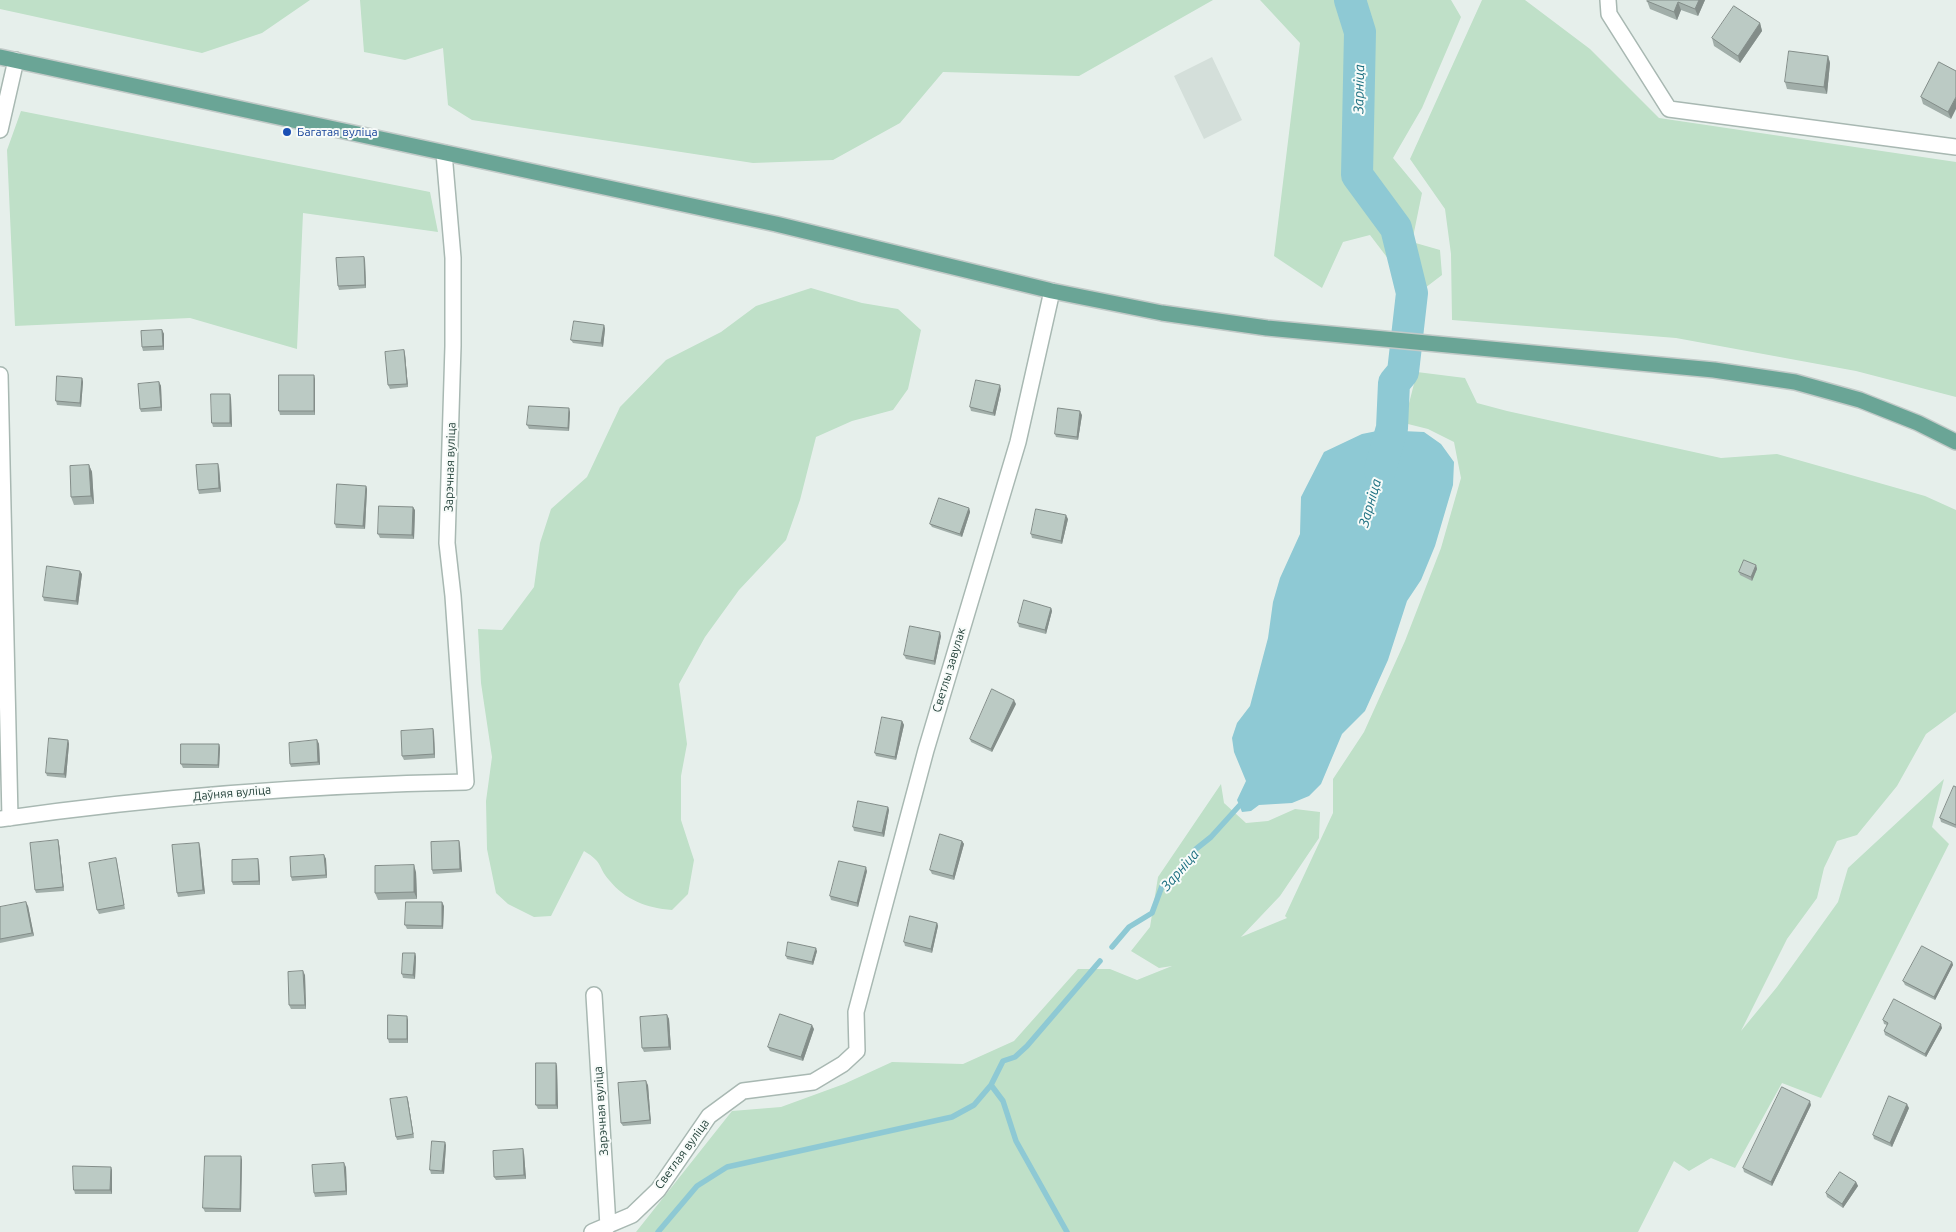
<!DOCTYPE html>
<meta charset="utf-8">
<style>
body{margin:0}
canvas{display:block;background:#e6efeb}
</style>
<canvas width="1956" height="1232"></canvas>
<script>
const ctx = document.querySelector('canvas').getContext('2d');
ctx.lineJoin = 'round';
function paint(path, color) { ctx.fillStyle = color; ctx.fill(path, 'evenodd'); }
function stroke(path, color, width, dash) { ctx.strokeStyle = color; ctx.lineWidth = width; ctx.lineCap = dash ? 'butt' : 'round'; ctx.setLineDash(dash || []); ctx.stroke(path); }
function drawText(font, color, halo, rows, align = 'center') {
  ctx.font = font + ' Ubuntu,sans-serif'; ctx.lineWidth = 4; ctx.setLineDash([]); ctx.textBaseline = 'middle'; ctx.strokeStyle = halo; ctx.fillStyle = color; for (const [text, x, y, turn = 0] of rows) {
    ctx.save(); ctx.translate(x, y); ctx.rotate((+turn || 0) * Math.PI / 180); ctx.textAlign = isNaN(turn) ? turn : align; if (halo) ctx.strokeText(text, 0, 0); ctx.fillText(text, 0, 0); ctx.restore();
  }
}
paint(new Path2D(`
 M1212,57L1242,120L1204,139L1174,76Z`), '#d4dfda');
paint(new Path2D(`
 M0,0H310L262,33L202,53L0,9Z
 M360,0H1213L1079,76L943,72L900,123L833,160L753,163L472,120L448,105L443,48L405,60L364,52Z
 M1260,0H1451L1461,17L1422,108L1393,158L1422,193L1412,242L1440,250L1442,275L1425,288L1402,277L1370,235L1343,242L1322,288L1274,256L1300,43Z
 M1482,0H1525L1590,49L1659,118L1956,162V397L1856,371L1676,338L1452,320L1451,254L1445,209L1410,159Z
 M21,111L430,192L438,232L303,213L297,349L190,318L15,326L7,150Z
 M811,288L862,303L898,309L921,330L908,389L893,410L852,421L816,437L800,500L786,540L739,590L705,637L679,684L687,744L681,776V820L694,860L688,894L672,910C647,908 625,900 609,880C597,866 604,863 584,851L551,916L534,917L508,904L496,893L487,849L486,801L492,757L481,683L478,629L502,630L534,587L540,543L551,509L587,477L620,407L666,360L721,332L756,306Z
 M1417,372L1465,378L1477,403L1507,411L1721,458L1777,454L1925,496L1956,510V712L1926,734L1897,786L1857,835L1837,841L1824,868L1817,898L1787,939L1741,1031L1777,987L1838,902L1848,868L1944,779L1932,827L1949,844L1821,1098L1782,1083L1735,1168L1711,1158L1689,1171L1674,1161L1638,1232H636L732,1111L781,1107L844,1084L892,1062L963,1064L1014,1041L1078,969H1110L1137,980L1172,966L1159,968L1131,951L1150,927L1158,877L1221,784L1224,803L1246,823L1268,821L1295,809L1320,812L1319,838L1280,896L1241,937L1287,918L1285,916L1333,813V779L1364,732L1405,641L1441,548L1461,478L1454,442L1428,429L1404,423Z`), '#bfe0c8');
paint(new Path2D(`
 M1392,428L1402,431L1424,432L1441,444L1454,462L1453,485L1435,546L1421,580L1407,601L1388,660L1365,711L1342,734L1321,784L1309,796L1292,803L1259,805L1251,811L1242,812L1237,800L1246,781L1234,752L1232,738L1237,723L1250,706L1268,638L1273,602L1280,578L1300,534L1301,497L1324,452L1362,434Z`), '#8ec9d4');
stroke(new Path2D(`
 M1112,947L1129,927L1152,913L1162,886L1173,878L1196,849L1211,837L1239,806
 M658,1232L697,1186L727,1167L952,1117L974,1105L991,1085
 M1067,1232L1016,1141L1003,1101L991,1085L1003,1061L1015,1057L1027,1046L1100,961`), '#8ec9d4', 5.5);
stroke(new Path2D(`
 M1350,0L1360,32L1357,175L1396,228L1412,293L1403,372L1394,383L1392,428L1380,470`), '#8ec9d4', 32);
const minor = new Path2D(`
 M1608,0L1609,14L1669,109L1956,147
 M0,130L16,60
 M0,375L10,818
 M0,819C155,797 310,785 466,782L453,596L447,543L453,346V258L444,153
 M594,995L608,1226
 M592,1232L632,1215L658,1190L709,1116L743,1091L813,1082L843,1064L857,1051L856,1012L926,750L1018,442L1052,291`);
const primary = new Path2D(`
 M0,57L776,224L1052,291L1162,313L1267,328L1714,370L1795,382L1860,400L1918,423L1956,442`);
stroke(minor, '#a8b8b2', 18);
stroke(primary, '#c2cac8', 18);
stroke(minor, '#fff', 15);
stroke(primary, '#6aa596', 15);
paint(new Path2D(`
 M1648,0H1705L1698,16L1681,10L1677,20L1650,9L1647,1Z
 M1760,23L1762,31L1740,63L1714,46L1712,38Z
 M1828,56L1830,63L1827,94L1787,89L1785,82Z
 M1939,62L1951,119L1923,104L1921,97Z
 M364,257L365,260L366,288L339,290L338,286Z
 M604,325L605,329L603,347L573,343L571,340Z
 M162,330L164,334V350L143,351L142,347Z
 M404,350L405,354L408,387L390,389L388,385Z
 M82,378L83,382L81,407L57,405L56,401Z
 M315,379V415H280L279,411Z
 M159,382L161,386L162,411L141,412L140,409Z
 M1001,389L995,416L971,411L970,407Z
 M231,398L232,427H213L212,423Z
 M570,412L569,431L529,429L527,425Z
 M1082,415L1078,440L1056,437L1055,434Z
 M89,465L92,472L94,504L74,505L71,497Z
 M219,467L221,492L199,494L198,490Z
 M366,486L367,489L365,529L336,528L335,524Z
 M969,508L970,512L962,537L932,527L930,524Z
 M415,510L414,539L380,538L378,534Z
 M1068,519L1062,544L1032,538L1031,534Z
 M1756,565L1757,569L1752,581L1740,575L1739,572Z
 M82,574L78,605L44,601L43,597Z
 M1051,608L1052,611L1046,634L1019,627L1018,623Z
 M941,636L935,665L906,659L904,655Z
 M1016,704L992,752L971,742L970,739Z
 M902,721L904,725L896,760L876,756L875,753Z
 M433,729L434,733L435,758L404,760L402,756Z
 M68,740L69,744L66,778L47,776L46,773Z
 M317,740L319,744L320,765L291,767L290,764Z
 M219,744L220,748L219,768H183L181,764Z
 M1956,787V828L1941,822L1940,818Z
 M888,807L889,810L884,837L854,831L853,827Z
 M58,840L59,844L64,891L36,893L35,890Z
 M459,841L460,845L462,872L433,874L432,870Z
 M962,841L964,844L954,880L932,874L930,870Z
 M200,846L205,894L178,897L177,893Z
 M324,855L326,859L327,878L292,881L291,877Z
 M117,862L125,909L99,914L97,910Z
 M259,863L260,885H233L232,882Z
 M867,871L858,907L831,900L830,896Z
 M416,872L417,899L378,900L375,893Z
 M28,906L34,936L0,943V907Z
 M444,906L443,929H407L405,925Z
 M937,923L938,926L932,953L905,946L904,942Z
 M817,951L813,965L787,959L786,956Z
 M415,953L416,957L415,979L403,978L402,974Z
 M1952,962L1953,965L1935,1000L1905,985L1903,981Z
 M305,975L306,1009H291L289,1005Z
 M667,1015L669,1019L671,1050L644,1052L642,1048Z
 M408,1020V1043H389L388,1039Z
 M1883,1020L1942,1028L1926,1057L1885,1035L1884,1031L1887,1025L1884,1024Z
 M814,1029L803,1061L770,1051L768,1047Z
 M557,1066L558,1109H538L536,1105Z
 M648,1085L651,1124L623,1126L621,1123Z
 M407,1097L408,1100L414,1138L397,1140L396,1137Z
 M1811,1105L1772,1186L1744,1172L1743,1168Z
 M1909,1108L1892,1147L1874,1139L1873,1135Z
 M446,1145L444,1174H431L430,1170Z
 M524,1153L526,1179L496,1180L494,1177Z
 M242,1160L241,1212H205L203,1208Z
 M346,1167L347,1195L315,1197L314,1193Z
 M112,1170V1194H75L74,1190Z
 M1856,1182L1858,1186L1843,1208L1827,1197L1826,1193Z`), '#a1aea9');
paint(new Path2D(`
 M1699,0H1705L1698,16L1695,9Z
 M1678,2L1681,10L1677,20L1674,12Z
 M1760,23L1762,31L1740,63L1738,56Z
 M1828,56L1830,63L1827,94L1824,87Z
 M1956,97V109L1951,119L1948,112Z
 M364,257L365,260L366,288L365,285Z
 M604,325L605,329L603,347L601,343Z
 M162,330L164,334V350L163,346Z
 M404,350L405,354L408,387L407,384Z
 M314,375L315,379V415L314,411Z
 M82,378L83,382L81,407L80,403Z
 M159,382L161,386L162,411L161,407Z
 M1000,385L1001,389L995,416L993,413Z
 M230,394L231,398L232,427L230,423Z
 M569,408L570,412L569,431L568,428Z
 M1080,411L1082,415L1078,440L1077,437Z
 M218,464L219,467L221,492L219,488Z
 M89,465L92,472L94,504L91,496Z
 M366,486L367,489L365,529L363,526Z
 M413,507L415,510L414,539L412,535Z
 M969,508L970,512L962,537L960,534Z
 M1066,515L1068,519L1062,544L1061,541Z
 M1756,565L1757,569L1752,581L1751,577Z
 M80,571L82,574L78,605L76,601Z
 M1051,608L1052,611L1046,634L1045,630Z
 M940,632L941,636L935,665L934,661Z
 M1014,700L1016,704L992,752L991,749Z
 M902,721L904,725L896,760L895,757Z
 M433,729L434,733L435,758L434,754Z
 M68,740L69,744L66,778L64,774Z
 M317,740L319,744L320,765L318,762Z
 M219,744L220,748L219,768L218,765Z
 M888,807L889,810L884,837L882,833Z
 M58,840L59,844L64,891L63,887Z
 M459,841L460,845L462,872L460,869Z
 M962,841L964,844L954,880L953,876Z
 M199,843L200,846L205,894L203,890Z
 M324,855L326,859L327,878L326,875Z
 M258,859L259,863L260,885L259,881Z
 M414,865L416,872L417,899L414,892Z
 M866,867L867,871L858,907L857,903Z
 M26,902L28,906L34,936L32,933Z
 M442,902L444,906L443,929L442,926Z
 M937,923L938,926L932,953L931,949Z
 M816,948L817,951L813,965L812,962Z
 M415,953L416,957L415,979L413,975Z
 M1952,962L1953,965L1935,1000L1934,997Z
 M303,971L305,975L306,1009L305,1005Z
 M667,1015L669,1019L671,1050L669,1047Z
 M407,1016L408,1020V1043L407,1039Z
 M1941,1024L1942,1028L1926,1057L1925,1054Z
 M812,1025L814,1029L803,1061L801,1057Z
 M556,1063L557,1066L558,1109L556,1105Z
 M646,1081L648,1085L651,1124L650,1120Z
 M407,1097L408,1100L414,1138L413,1134Z
 M1810,1101L1811,1105L1772,1186L1771,1182Z
 M1907,1104L1909,1108L1892,1147L1890,1143Z
 M445,1142L446,1145L444,1174L442,1171Z
 M523,1149L524,1153L526,1179L524,1175Z
 M241,1156L242,1160L241,1212L240,1209Z
 M344,1163L346,1167L347,1195L346,1191Z
 M111,1167L112,1170V1194L110,1190Z
 M1856,1182L1858,1186L1843,1208L1842,1204Z`), '#838d89');
const building = new Path2D(`
 M1648,0H1699L1695,9L1678,2L1674,12L1647,1Z
 M1734,6L1760,23L1738,56L1712,38Z
 M1789,51L1828,56L1824,87L1785,82Z
 M1939,62L1956,71V97L1948,112L1921,97Z
 M364,257L365,285L338,286L336,258Z
 M574,321L604,325L601,343L571,340Z
 M162,330L163,346L142,347L141,331Z
 M404,350L407,384L388,385L385,352Z
 M279,375H314V411H279Z
 M57,376L82,378L80,403L56,401Z
 M976,380L1000,385L993,413L970,407Z
 M159,382L161,407L140,409L138,384Z
 M211,394H230V423H212Z
 M529,406L569,408L568,428L527,425Z
 M1058,408L1080,411L1077,437L1055,434Z
 M218,464L219,488L198,490L196,465Z
 M89,465L91,496L71,497L70,466Z
 M337,484L366,486L363,526L335,524Z
 M939,498L969,508L960,534L930,524Z
 M379,506L413,507L412,535L378,534Z
 M1036,509L1066,515L1061,541L1031,534Z
 M1744,560L1756,565L1751,577L1739,572Z
 M47,566L80,571L76,601L43,597Z
 M1024,600L1051,608L1045,630L1018,623Z
 M910,626L940,632L934,661L904,655Z
 M992,689L1014,700L991,749L970,739Z
 M882,717L902,721L895,757L875,753Z
 M433,729L434,754L402,756L401,731Z
 M49,738L68,740L64,774L46,773Z
 M317,740L318,762L290,764L289,743Z
 M181,744H219L218,765L181,764Z
 M1954,786L1956,787V825L1940,818Z
 M858,801L888,807L882,833L853,827Z
 M940,834L962,841L953,876L930,870Z
 M58,840L63,887L35,890L30,843Z
 M459,841L460,869L432,870L431,842Z
 M199,843L203,890L177,893L172,845Z
 M324,855L326,875L291,877L290,857Z
 M116,858L124,905L97,910L89,863Z
 M258,859L259,881L232,882V860Z
 M839,861L866,867L857,903L830,896Z
 M414,865V892L375,893V866Z
 M26,902L32,933L0,939V907Z
 M406,902H442V926L405,925Z
 M910,916L937,923L931,949L904,942Z
 M788,942L816,948L812,962L786,956Z
 M1922,946L1952,962L1934,997L1903,981Z
 M403,953H415L413,975L402,974Z
 M303,971L305,1005H289L288,972Z
 M1894,999L1941,1024L1925,1054L1884,1031L1888,1023L1883,1020Z
 M780,1014L812,1025L801,1057L768,1047Z
 M388,1015L407,1016V1039H388Z
 M667,1015L669,1047L642,1048L640,1017Z
 M536,1063H556V1105H536Z
 M646,1081L650,1120L621,1123L618,1083Z
 M1782,1087L1810,1101L1771,1182L1743,1168Z
 M1889,1096L1907,1104L1890,1143L1873,1135Z
 M407,1097L413,1134L396,1137L390,1099Z
 M432,1141L445,1142L442,1171L430,1170Z
 M523,1149L524,1175L494,1177L493,1151Z
 M205,1156H241L240,1209L203,1208Z
 M344,1163L346,1191L314,1193L312,1165Z
 M73,1166L111,1167L110,1190H74Z
 M1840,1172L1856,1182L1842,1204L1826,1193Z`);
paint(building, '#bbcac4');
stroke(building, '#838d89', 1);
for (const [x, y, r, color] of [
 [287,132,5,"#1a4fb4"]
]) { const dot = new Path2D(); dot.arc(x, y, r, 0, 2 * Math.PI); ctx.fillStyle = color; ctx.fill(dot); stroke(dot, '#f7fbf9', 2); }
drawText('12px', '#164399', '#f7fbf9', [
 ["Багатая вуліца",297,132]
], 'left');
drawText('12px', '#24423a', '#f7fbf9', [
 ["Зарэчная вуліца",450,467,-88],
 ["Светлы завулак",949,670,-73],
 ["Даўняя вуліца",232,793,-5],
 ["Зарэчная вуліца",601,1111,-94],
 ["Светлая вуліца",682,1154,-54]
]);
drawText('italic 14px', '#1c6f80', '#f7fbf9', [
 ["Зарніца",1359,89,-89],
 ["Зарніца",1370,503,-74],
 ["Зарніца",1180,870,-49]
]);
</script>
